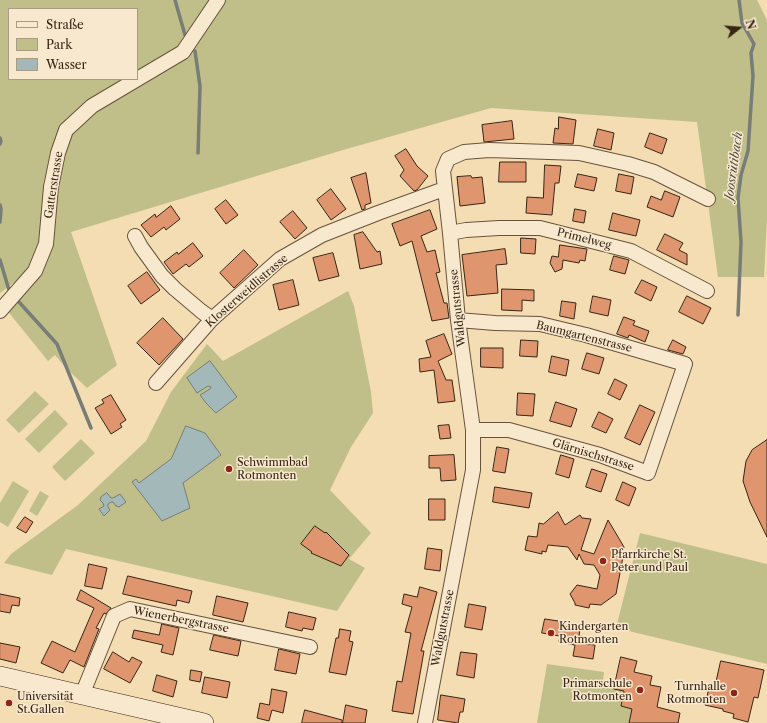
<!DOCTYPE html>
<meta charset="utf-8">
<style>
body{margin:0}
#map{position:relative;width:767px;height:723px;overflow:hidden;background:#f4dcb3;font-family:"Libre Caslon Text",serif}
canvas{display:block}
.legend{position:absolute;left:8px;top:8px;width:130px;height:72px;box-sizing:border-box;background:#f8e8ce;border:1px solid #ab9a84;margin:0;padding:5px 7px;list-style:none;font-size:12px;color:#382515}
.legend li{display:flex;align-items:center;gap:8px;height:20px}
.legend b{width:20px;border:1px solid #ab9a84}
.north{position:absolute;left:719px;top:8px;width:40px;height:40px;-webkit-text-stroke:3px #f8e8ce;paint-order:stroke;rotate:73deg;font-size:11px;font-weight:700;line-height:16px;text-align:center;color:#382515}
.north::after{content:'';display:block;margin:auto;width:14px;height:18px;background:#382515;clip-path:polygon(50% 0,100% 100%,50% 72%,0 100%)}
</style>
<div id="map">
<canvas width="767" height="723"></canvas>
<ul class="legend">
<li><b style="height:5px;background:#f8e8ce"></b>Straße</li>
<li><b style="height:11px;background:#c1bf89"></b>Park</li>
<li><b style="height:11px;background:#a2b8b9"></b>Wasser</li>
</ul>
<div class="north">N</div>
</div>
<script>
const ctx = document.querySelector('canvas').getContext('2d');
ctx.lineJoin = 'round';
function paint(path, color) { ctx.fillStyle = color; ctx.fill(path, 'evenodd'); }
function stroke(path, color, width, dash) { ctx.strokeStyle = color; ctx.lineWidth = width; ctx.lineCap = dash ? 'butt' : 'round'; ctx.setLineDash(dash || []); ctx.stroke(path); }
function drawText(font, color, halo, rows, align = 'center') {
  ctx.font = font + ' "Libre Caslon Text",serif'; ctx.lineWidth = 3; ctx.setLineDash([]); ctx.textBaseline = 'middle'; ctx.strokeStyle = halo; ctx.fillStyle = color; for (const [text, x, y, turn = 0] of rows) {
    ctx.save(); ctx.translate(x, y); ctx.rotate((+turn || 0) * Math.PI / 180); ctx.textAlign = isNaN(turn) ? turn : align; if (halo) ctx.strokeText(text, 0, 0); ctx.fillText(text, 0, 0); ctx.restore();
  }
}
paint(new Path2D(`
 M0,0H211L181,51L137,79V9H9V79H136L61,128L41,243L29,271L0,293Z
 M223,0H757L767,20V219L764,277H718L697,122L491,108L343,150L71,232L117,365L87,388L65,367L55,355L48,361L6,309L41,274L57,194L62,151L68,131L126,89L186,54Z
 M348,291L354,306L371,392L373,413L351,447L330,490L371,533L349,559L365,568L337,611L66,549L52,575L4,563L11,554L78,505L146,441L171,392L207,344L223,361Z
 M35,391L49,404L19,433L6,420Z
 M55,410L68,424L39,453L25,439Z
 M81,439L95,453L65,481L52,467Z
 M13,481L29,491L8,527L0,522V503Z
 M40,491L49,496L37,516L29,511Z
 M640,533L767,564V664L616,628Z
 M547,664L604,672L603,680L616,682L624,691L621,706L635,709L629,723H537Z`), '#c1bf89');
const water = new Path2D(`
 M210,361L237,397L216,413L206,403L200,395L210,389L211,387L208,386L197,393L187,378Z
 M186,426L205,433L221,455L183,483L190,508L162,521L132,482L136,479L139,483L171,459Z
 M107,493L111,498H113L120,494L126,502L119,507L116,506L113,502H111L108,504V507L110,510L104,516L99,509L104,506L103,503L100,500L101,497Z`);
paint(water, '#a2b8b9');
stroke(water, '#787d77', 1);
stroke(new Path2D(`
 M175,0L185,35
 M195,51L200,86L198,153
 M0,138L1,141L0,144
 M0,205L1,209L0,222
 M0,260L9,290
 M19,302L57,344L91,428
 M738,315L741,242L738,198L741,175L748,151L753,76L751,53L754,44L742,23L739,0`), '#787d77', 3.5);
const building = new Path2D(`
 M559,117L576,120L573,144L553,143L555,128L558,129Z
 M512,121L514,139L484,142L482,125Z
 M598,129L614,133L611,150L594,146Z
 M650,133L667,139L662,154L645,147Z
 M406,149L417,166L428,176L417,190L414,191L400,176L404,170L395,156Z
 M500,162H526V182H499Z
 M545,165L561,166L559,183H555L552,215L526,213L527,197L543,198Z
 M366,173L371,203L365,205V209L362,210L351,178Z
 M578,174L597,178L594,191L575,187Z
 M619,174L634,177L631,194L616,191Z
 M471,176L472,178L482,177L485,203L460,206L457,177Z
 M331,189L346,209L331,220L317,200Z
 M665,191L680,197L673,217L647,207L651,196L661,200Z
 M226,200L238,215L226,224L215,209Z
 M171,206L180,219L166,230L164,227L151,237L141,225L155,214L156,217Z
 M575,209L586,211L584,223L573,221Z
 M430,210L437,229L421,236L427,252L435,250L440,272L436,273L444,303H447L449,318L432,321L412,241L400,246L392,224Z
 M293,211L307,228L295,239L280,222Z
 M613,213L640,220L636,236L609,230Z
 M363,232L377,252L380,251L382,264L360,269L354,235Z
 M665,234L683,243L679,250L687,254V265L657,250Z
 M521,238L536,239L535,254L521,253Z
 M193,243L203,256L189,267L186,264L173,274L164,262L177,252L178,254Z
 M560,245L587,249L585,261L580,260L579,263L563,260L562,269L555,272L550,263L552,256L558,257Z
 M505,249L507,264L496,265L498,293L467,296L462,255Z
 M244,250L258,265L234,288L220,273Z
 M333,253L339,276L319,281L313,258Z
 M614,256L629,260L625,274L610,270Z
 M147,272L160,290L141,304L128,286Z
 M293,280L299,305L279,310L273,285Z
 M642,280L657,287L651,301L635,293Z
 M502,289L534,290V301L522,300V311L502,310Z
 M593,296L611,300L608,316L590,312Z
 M687,296L711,308L703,324L679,312Z
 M562,301L576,303L574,319L560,316Z
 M624,317L635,321L633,325L649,331L645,342L629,335L628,338L617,334Z
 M163,318L183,339L159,365L137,343Z
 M444,334L452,354L438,361L446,380H452L455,401L438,403L434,370L420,372L419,359L431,357L426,341Z
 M521,340L538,341L537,357L520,356Z
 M673,340L686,347L683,354L668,350Z
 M481,348H503V368L481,367Z
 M587,353L604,358L599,374L582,369Z
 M552,356L569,360L566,376L549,372Z
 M615,379L627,385L620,400L608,394Z
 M518,393L535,394L533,416L517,415Z
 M111,395L126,420L120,424L122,427L111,434L95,408L104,403L102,400Z
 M556,402L577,409L571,427L550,421Z
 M640,405L655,412L640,445L625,438Z
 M599,412L613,419L606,433L592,427Z
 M449,425L451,438L440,439L438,426Z
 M767,440V537L750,502L743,481L746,461L752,450Z
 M497,447L509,449L505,473L493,471Z
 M454,455L456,480L441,481L440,468H429V456Z
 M561,455L574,459L569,478L556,474Z
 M592,469L607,474L601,492L586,487Z
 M623,482L636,488L629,506L616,500Z
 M495,487L532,493L529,508L493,502Z
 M429,499H445V520H429Z
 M558,512L565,525L580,515L582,518L591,519L581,550L594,554L608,520L624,547L622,555L623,557L616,594L601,605L590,604L589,608L575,605V603L570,594L577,585L597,589L600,575L594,565L584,564L579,554L577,560L568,547L548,545L546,552L542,551V554L525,550L528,536L537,537L539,523L543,524Z
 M25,517L33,522L26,533L17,528Z
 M315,526L325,533L326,532L349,555L341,566L311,553L312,552L301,544Z
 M428,548L442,550L440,571L425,569Z
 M89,564L107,568L102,589L85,586Z
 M128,576L192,591L189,603L177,600L176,606L123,594Z
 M420,587L437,592L421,651H424L413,714L392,711L397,681L402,682L411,633L405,632L412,607L402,604L404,594L417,597Z
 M81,590L111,608L106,614L104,613L96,628L99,629L84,667L70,660L63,673L41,663L52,641L75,652L94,608L77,600Z
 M0,594L20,598L19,606L12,605L10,613L0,611Z
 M217,596L248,603L243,622L213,615Z
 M469,604L486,607L482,630L465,627Z
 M289,612L316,618L313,630L303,628L302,631L286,627Z
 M545,619L565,622L564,626L580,629L579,636L587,637L586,644L595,645L593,659L573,656L575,645L559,642L560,636L542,633Z
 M162,624L179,628L173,655L161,652L163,645L132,638L134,630L159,635Z
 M340,629L351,631L349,641L353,642L346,675L329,672L336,638H338Z
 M214,635L241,641L238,656L210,650Z
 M0,643L20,647L16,663L0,659Z
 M279,649L300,654L296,674L275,670Z
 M113,652L129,662L132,657L142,662L130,683L104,669Z
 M461,652L477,654L474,678L457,675Z
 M621,657L637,661L634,672L652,676L650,685L661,687L657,707L680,713L678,723H629L632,709L621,706L624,691L614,689Z
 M721,661L764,670L758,698L754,697L748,722L733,718L734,714L723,711V709L705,705L709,688L714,689Z
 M191,670L202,672L200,682L190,680Z
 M157,675L177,681L173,697L153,691Z
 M205,677L230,682L227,698L202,693Z
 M272,689L287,692L283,713L272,710L269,721L257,718L260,703L269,705Z
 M441,695L465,699L463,712H460L458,723L438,720Z
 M346,705L367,710L365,723H343Z
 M305,710L342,720V723H302Z`);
paint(building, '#df956e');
stroke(building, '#382515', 1);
const street = new Path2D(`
 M450,233L466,230L499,228H540L631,251L707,291
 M135,236L141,247L162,276L175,289L201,311L212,319
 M0,311L35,271L46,244L51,187L58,153L66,130L92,106L183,52L218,0
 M458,320L495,323L540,324L586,335L685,364L648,473L600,455L509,430H473
 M156,383L212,319L280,259L322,235L378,213L444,189
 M82,695L114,616L130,609L310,647
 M425,723L473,470V430L458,320L450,233L443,171L448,159L464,152L489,150L579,153L628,164L654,172L708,199`);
const secondary = new Path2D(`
 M0,676L204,723`);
stroke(street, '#67533c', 16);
stroke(secondary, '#382515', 20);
stroke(street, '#f8e8ce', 14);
stroke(secondary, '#f8e8ce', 19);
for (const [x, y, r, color] of [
 [229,469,4,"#8f2418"],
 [603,561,4,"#8f2418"],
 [551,633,4,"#8f2418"],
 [640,690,4,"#8f2418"],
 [734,693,4,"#8f2418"],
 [9,703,4,"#8f2418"]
]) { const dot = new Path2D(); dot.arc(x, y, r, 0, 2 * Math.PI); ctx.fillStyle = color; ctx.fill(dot); stroke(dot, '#f8e8ce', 1.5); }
drawText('11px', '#382515', '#f8e8ce', [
 ["Gatterstrasse",54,185,-81],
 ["Primelweg",584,239,14],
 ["Klosterweidlistrasse",247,291,-41],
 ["Waldgutstrasse",458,308,-96],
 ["Baumgartenstrasse",584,337,14],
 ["Glärnischstrasse",593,455,17],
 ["Wienerbergstrasse",181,620,11],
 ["Waldgutstrasse",443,628,-79]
]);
drawText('11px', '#382515', '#f8e8ce', [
 ["Schwimmbad",237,463],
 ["Rotmonten",237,476],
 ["Pfarrkirche St.",611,555],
 ["Peter und Paul",611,568],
 ["Kindergarten",559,627],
 ["Rotmonten",559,640],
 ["Primarschule",632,684,"right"],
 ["Rotmonten",632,697,"right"],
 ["Turnhalle",726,687,"right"],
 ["Rotmonten",726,700,"right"],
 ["Universität",17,697],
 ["St.Gallen",17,710]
], 'left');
drawText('italic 12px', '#585146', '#f8e8ce', [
 ["Joosrütibach",734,166,-82]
]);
</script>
